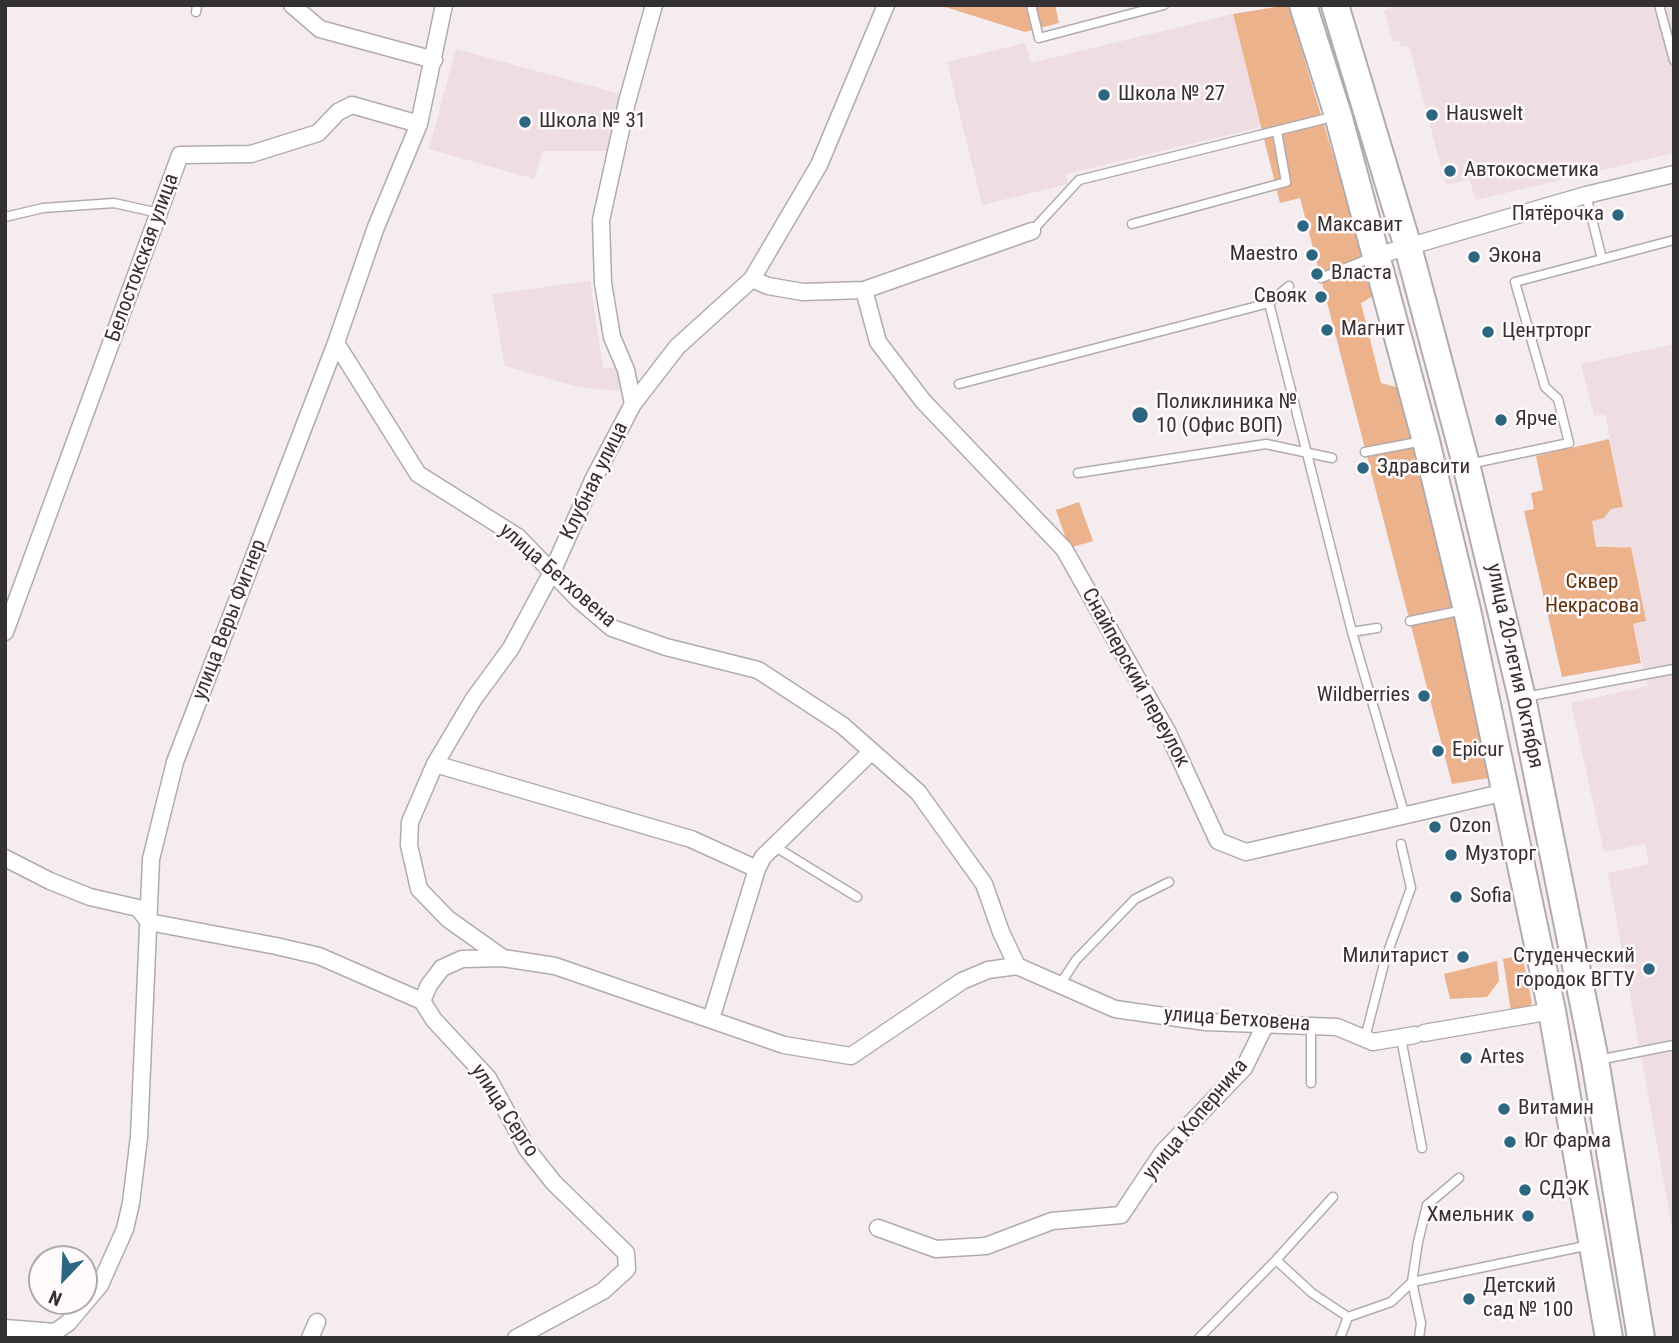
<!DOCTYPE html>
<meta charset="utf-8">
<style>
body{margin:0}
#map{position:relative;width:1679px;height:1343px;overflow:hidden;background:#f4ecee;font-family:"Roboto Condensed",sans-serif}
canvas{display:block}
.frame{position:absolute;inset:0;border:7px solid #343132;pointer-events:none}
.north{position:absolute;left:28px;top:1245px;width:70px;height:70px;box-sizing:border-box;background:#fffafb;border:2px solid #aeaaab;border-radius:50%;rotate:203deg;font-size:19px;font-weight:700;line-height:28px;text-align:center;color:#343132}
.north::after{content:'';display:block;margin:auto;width:24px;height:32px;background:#2d6680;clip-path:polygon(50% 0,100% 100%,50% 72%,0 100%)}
</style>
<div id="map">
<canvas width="1679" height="1343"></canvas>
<div class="frame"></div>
<div class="north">N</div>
</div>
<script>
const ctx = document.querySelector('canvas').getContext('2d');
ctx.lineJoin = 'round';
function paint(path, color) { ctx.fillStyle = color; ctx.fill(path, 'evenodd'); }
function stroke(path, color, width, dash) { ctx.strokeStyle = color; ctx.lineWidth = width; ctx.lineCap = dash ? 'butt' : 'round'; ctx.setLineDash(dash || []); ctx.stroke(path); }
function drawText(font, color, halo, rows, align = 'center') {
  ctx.font = font + ' "Roboto Condensed",sans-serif'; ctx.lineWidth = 5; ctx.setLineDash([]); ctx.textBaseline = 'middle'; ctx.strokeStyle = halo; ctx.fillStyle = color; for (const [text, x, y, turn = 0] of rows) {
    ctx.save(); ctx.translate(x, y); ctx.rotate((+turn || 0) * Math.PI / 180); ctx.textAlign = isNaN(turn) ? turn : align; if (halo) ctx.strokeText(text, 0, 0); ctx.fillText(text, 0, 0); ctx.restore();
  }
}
paint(new Path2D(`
 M1391,5H1674V153L1476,200L1469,179L1446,185L1409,46L1401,47L1399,40L1393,42L1384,10L1391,8Z
 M1233,14L1261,127L1066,174L1068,184L982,205L947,62L1025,43L1031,63Z
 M456,49L621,94L608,151H543L534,179L429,149Z
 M590,281L603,368H621L620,391L578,387L505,366L492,294Z
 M1674,344V1239L1608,873L1649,864L1645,844L1604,852L1571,703L1648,686L1633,624L1645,622L1631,547L1620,549L1609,545L1596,547L1592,520L1611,509L1623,507L1605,414L1594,416L1581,364Z`), '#eedee1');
paint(new Path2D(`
 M939,5H1055L1059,23L1025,32Z
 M1288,5L1375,295L1361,303L1381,383L1396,387L1405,400L1495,777L1452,784L1300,198L1280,203L1233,14Z
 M1609,439L1623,507L1611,509L1604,518L1592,521L1596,547C1609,545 1618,549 1631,547L1646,621L1633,624L1641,663L1562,677L1524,511L1534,509L1531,493L1543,490L1536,456Z
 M1079,502L1093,541L1069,548L1056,510Z
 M1522,955L1532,1002L1530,1007L1511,1012L1503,959Z
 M1497,961L1499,981L1487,997L1450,999L1444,974Z`), '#ecb28c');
const service = new Path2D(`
 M1031,5L1039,38L1164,5
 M1659,5L1674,60
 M196,12L197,5
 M1586,195L1602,259
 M5,217L43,208L114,203L159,213
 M1132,224L1286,182L1277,132
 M1032,231L1079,180L1336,116
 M1321,278L1373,257
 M1289,286L1269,303L1352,632L1405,816
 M959,384L1269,303
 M1365,452L1423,441
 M1469,464L1569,443L1558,399L1545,387L1515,282L1674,240
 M1078,473L1266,444L1332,458
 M1410,621L1464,610
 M1352,632L1377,628
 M1525,697L1674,669
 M774,846L857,897
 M1059,986L1076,960L1135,899L1169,882
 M1311,1025V1083
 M1365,1038L1385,960L1411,888L1401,844
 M1401,1038L1422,1148
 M1598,1060L1674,1045
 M1276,1260L1312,1293L1348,1317
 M1199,1338L1276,1260L1333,1197
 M1340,1338L1348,1317L1391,1302L1412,1282L1590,1245
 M1419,1338L1421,1323L1412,1282L1418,1242L1427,1205L1459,1178`);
const minor = new Path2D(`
 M292,5L320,29L434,60
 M1376,256L1586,195L1674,174
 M752,279L768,286L803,292L864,290L1032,231
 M864,290L878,342L923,401L1064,549L1168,733L1218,841L1246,852L1506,792
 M336,343L418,474L518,537L579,600L612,628L666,647L758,670L842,725L918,792L984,884L1001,932L1017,966L1115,1009L1206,1022L1337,1027L1373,1042L1415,1035
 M633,404L677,347L752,279L819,165L886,5
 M5,632L180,155L251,154L318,133L338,112L352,105L419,124
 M435,764L691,839L757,869
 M5,858L50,881L90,897L138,908L149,922L276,946L319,956L422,1001
 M503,958L448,919L419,889L409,845L410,822L435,764L473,700L511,648L552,572L594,478L633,404L626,370L612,337L603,283L601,220L627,102L654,5
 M422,1001L429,985L442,968L462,959L503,958L555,966L784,1045L851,1056L962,981L988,970L1017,966
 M422,1001L434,1020L488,1078L527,1149L554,1183L626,1253L627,1269L603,1291L516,1338
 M711,1019L757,869L763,857L872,751
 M1424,1033L1552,1011
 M878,1228L936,1249L986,1246L1052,1221L1121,1215L1163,1152L1244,1068L1266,1023
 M5,1328L55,1332L68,1323L100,1285L125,1229L131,1203L139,1137L151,859L175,762L336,343L376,227L419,124L444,5
 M310,1338L317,1322`);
const primary = new Path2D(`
 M1303,5L1338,115L1426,441L1467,610L1552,1011L1609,1338
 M1335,5L1408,247L1466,464L1522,698L1595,1060L1641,1338`);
stroke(service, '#b2abad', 11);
stroke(minor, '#b2abad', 19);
stroke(primary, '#b2abad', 30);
stroke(service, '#fff', 8);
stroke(minor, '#fff', 16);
stroke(primary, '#fff', 26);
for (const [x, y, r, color] of [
 [1104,95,7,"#2d6680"],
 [1432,115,7,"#2d6680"],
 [525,122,7,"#2d6680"],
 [1450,171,7,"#2d6680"],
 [1618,215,7,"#2d6680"],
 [1303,226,7,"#2d6680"],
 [1312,255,7,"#2d6680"],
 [1474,257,7,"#2d6680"],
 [1317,274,7,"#2d6680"],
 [1321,297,7,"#2d6680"],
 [1327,330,7,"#2d6680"],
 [1488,332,7,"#2d6680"],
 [1140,415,9,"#2d6680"],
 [1501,420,7,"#2d6680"],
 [1363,468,7,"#2d6680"],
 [1424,696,7,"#2d6680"],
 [1438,751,7,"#2d6680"],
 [1435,827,7,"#2d6680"],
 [1451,855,7,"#2d6680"],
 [1456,897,7,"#2d6680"],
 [1463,957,7,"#2d6680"],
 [1649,969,7,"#2d6680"],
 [1466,1058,7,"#2d6680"],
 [1504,1109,7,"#2d6680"],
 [1510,1142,7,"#2d6680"],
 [1525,1190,7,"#2d6680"],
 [1528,1216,7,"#2d6680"],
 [1469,1299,7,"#2d6680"]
]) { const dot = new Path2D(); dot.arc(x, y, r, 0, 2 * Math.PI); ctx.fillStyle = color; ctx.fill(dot); stroke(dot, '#fffafb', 2.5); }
drawText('21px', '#343132', '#fffafb', [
 ["Школа № 27",1118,95],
 ["Hauswelt",1446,115],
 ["Школа № 31",539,122],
 ["Автокосметика",1464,171],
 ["Пятёрочка",1604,215,"right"],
 ["Максавит",1317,226],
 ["Maestro",1298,255,"right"],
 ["Экона",1488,257],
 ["Власта",1331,274],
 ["Свояк",1307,297,"right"],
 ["Магнит",1341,330],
 ["Центрторг",1502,332],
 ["Поликлиника №",1156,403],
 ["10 (Офис ВОП)",1156,427],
 ["Ярче",1515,420],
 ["Здравсити",1377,468],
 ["Wildberries",1410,696,"right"],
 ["Epicur",1452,751],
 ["Ozon",1449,827],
 ["Музторг",1465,855],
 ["Sofia",1470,897],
 ["Милитарист",1449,957,"right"],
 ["Студенческий",1635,957,"right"],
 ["городок ВГТУ",1635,981,"right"],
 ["Artes",1480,1058],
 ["Витамин",1518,1109],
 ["Юг Фарма",1524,1142],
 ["СДЭК",1539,1190],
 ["Хмельник",1514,1216,"right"],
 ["Детский",1483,1287],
 ["сад № 100",1483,1311]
], 'left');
drawText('21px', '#343132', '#fffafb', [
 ["Белостокская улица",143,258,-70],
 ["Клубная улица",595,481,-64],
 ["улица Бетховена",557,576,41],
 ["улица Веры Фигнер",230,620,-69],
 ["улица 20-летия Октября",1514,666,78],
 ["Снайперский переулок",1135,678,61],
 ["улица Бетховена",1237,1020,4],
 ["улица Серго",504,1111,57],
 ["улица Коперника",1196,1120,-50]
]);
drawText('21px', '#60340f', '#fffafb', [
 ["Сквер",1592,583],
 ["Некрасова",1592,607]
]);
</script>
